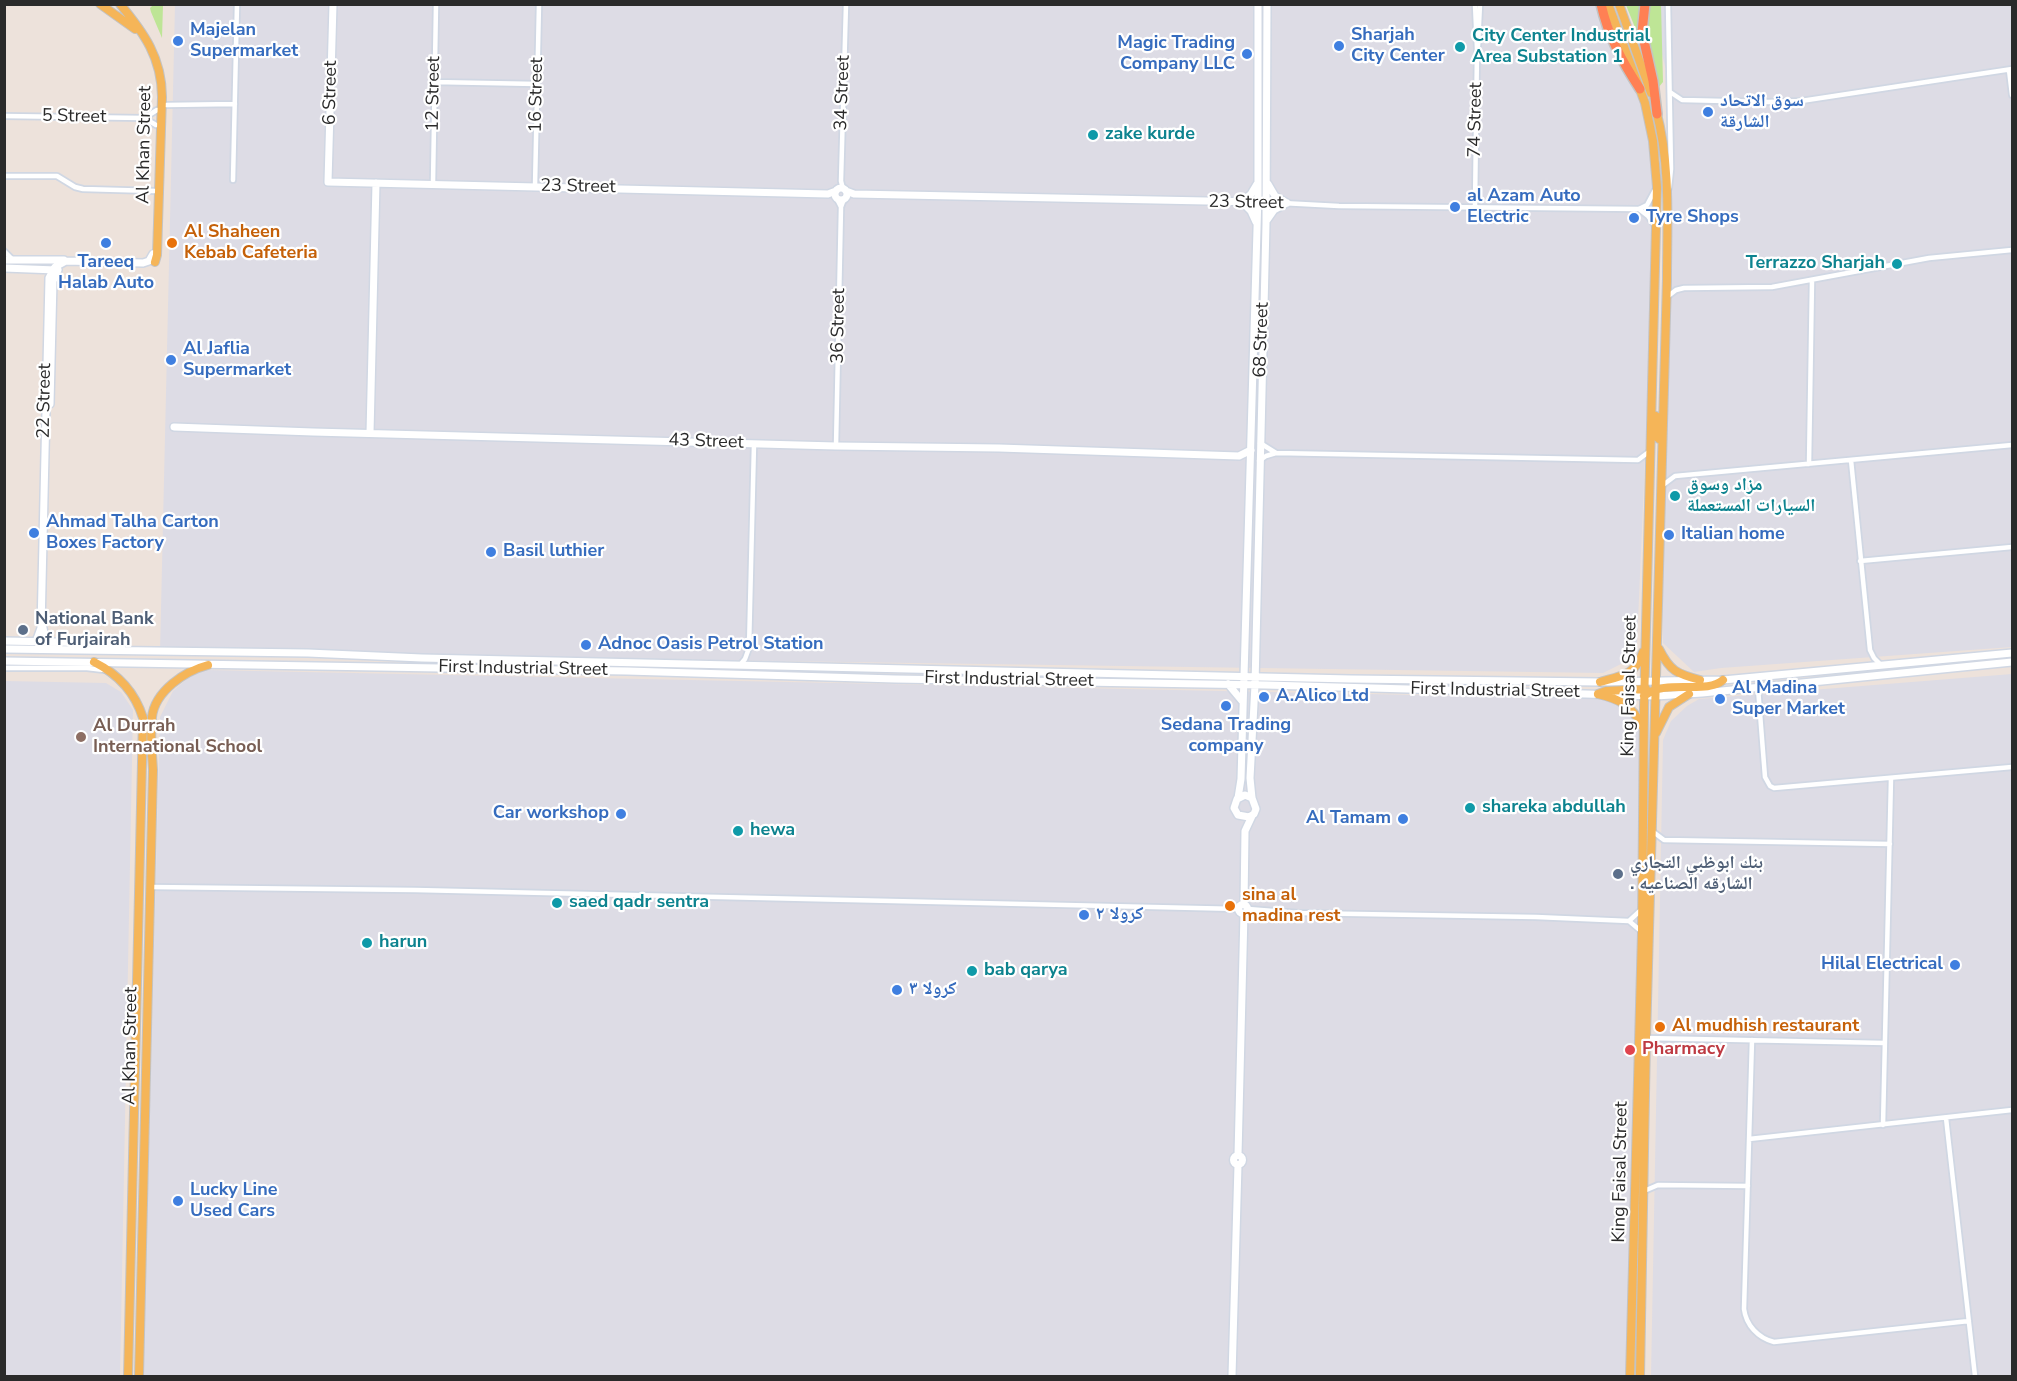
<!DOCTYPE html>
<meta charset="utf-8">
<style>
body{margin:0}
#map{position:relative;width:2017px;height:1381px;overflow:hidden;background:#ede2db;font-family:"Nunito Sans",sans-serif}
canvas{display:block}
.frame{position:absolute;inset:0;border:6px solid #2a2a2a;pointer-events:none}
</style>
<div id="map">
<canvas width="2017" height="1381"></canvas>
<div class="frame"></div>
</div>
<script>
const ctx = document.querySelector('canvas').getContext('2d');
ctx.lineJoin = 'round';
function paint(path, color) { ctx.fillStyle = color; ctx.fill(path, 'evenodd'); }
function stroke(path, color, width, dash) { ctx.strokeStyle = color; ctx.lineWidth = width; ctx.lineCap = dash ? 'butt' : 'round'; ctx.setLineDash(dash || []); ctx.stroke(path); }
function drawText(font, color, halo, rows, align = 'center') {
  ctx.font = font + ' "Nunito Sans","Noto Naskh Arabic",sans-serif'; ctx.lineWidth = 4.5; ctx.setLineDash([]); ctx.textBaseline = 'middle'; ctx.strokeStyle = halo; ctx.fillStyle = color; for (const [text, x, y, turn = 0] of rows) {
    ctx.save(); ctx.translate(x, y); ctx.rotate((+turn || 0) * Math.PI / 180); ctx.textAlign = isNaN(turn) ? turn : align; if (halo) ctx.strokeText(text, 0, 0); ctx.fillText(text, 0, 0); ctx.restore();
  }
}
paint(new Path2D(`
 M1613,4L1660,112L1637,644L1623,663L1603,673L160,652L175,5Z
 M1655,5H2012V647L1721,668L1694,672L1663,643V561L1661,466L1669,200L1668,77L1661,51Z
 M207,670L1609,699L1629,713L1642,733L1628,1376H143L160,717L173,691L195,672Z
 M2012,674V1376H1651L1663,740L1671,721L1687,706L1699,699Z
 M5,681L106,683L121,692L133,710L120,1376H5Z`), '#dddce5');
paint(new Path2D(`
 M153,5H163L162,38L151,12L150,8Z
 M1626,5H1643L1644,50Z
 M1649,5H1661L1663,82L1658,88L1647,39L1646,27Z`), '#bee596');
const street = new Path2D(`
 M1475,4L1477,49L1475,207
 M1668,4L1671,169L1669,188
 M1478,46L1480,4
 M2009,70L2012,95
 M434,82L537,84
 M1670,92L1682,100L1768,102L1801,101L2012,69
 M166,105L235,104
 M4,116L144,118L156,125
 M144,118L157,110
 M4,176H57L75,187L83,189L155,191
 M233,180L237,4
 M433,183L436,4
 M535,186L539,4
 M843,189L841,181L846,4
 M837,199L841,207
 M1263,202L1339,206L1639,209L1647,205L1655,190
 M1639,209L1648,216L1655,226
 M4,251L13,260
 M1667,297L1676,290L1684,288L1772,287L1929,258L2012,250
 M1260,443L1276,453
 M836,446L841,207L844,199
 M1851,460L1870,650L1874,658L1881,665
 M1259,461L1266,456L1276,453L1638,460L1650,451
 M1809,464L1812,280
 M1663,485L1675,476L2012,445
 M1860,561L2012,547
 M740,665L745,659L749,648L754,444
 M4,668H87L104,670
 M1758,688L1765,777L1770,786L1774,788L2012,767
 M1652,831L1664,840L1890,844
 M150,887L415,890L1239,909
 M1248,909L1299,913L1536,917L1629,921L1642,932
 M1629,921L1642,909
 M1646,1038L1885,1043
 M1752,1040L1744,1309C1746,1325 1758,1338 1774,1342L1969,1321
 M1946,1118L1975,1376
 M1883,1125L1891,778
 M1749,1139L2012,1110
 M1644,1191L1658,1185L1748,1186`);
const secondary = new Path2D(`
 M333,4L328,182L828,194L836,191
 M1268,184L1275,196L1287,203
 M835 194a6 6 0 1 1 12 0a6 6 0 1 1-12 0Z
 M846,191L854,194L1257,202
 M1242,202L1251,194L1257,184
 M1242,202L1251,211L1256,222
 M1267,220L1274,210L1287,203
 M4,260H64
 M4,268L56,270
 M50,404L53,281L58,270
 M174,427L313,432L836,446L999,448L1239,456L1251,450
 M370,433L376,183
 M43,628L45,638L54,649
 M4,641L109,643L123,650
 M36,642L41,628L49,278L55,267L66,261L143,263L149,261L153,254
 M4,649L308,653L422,658L1351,679L1600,682L1723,680L2012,653
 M4,661L627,671L895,679L1266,685L1656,696L1702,693L2012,662
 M1228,684L1243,702
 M1238,798L1241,779L1258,195V4
 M1252,798L1245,795L1237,799L1234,808L1238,815L1249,817L1254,814L1256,809L1252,798L1250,778L1255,685L1266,224L1267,4
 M1238.5 909a4.5 4.5 0 1 1 9 0a4.5 4.5 0 1 1-9 0Z
 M1244,905L1245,831L1252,816
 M1238,1155L1244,913
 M1233.5 1160a4.5 4.5 0 1 1 9 0a4.5 4.5 0 1 1-9 0Z
 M1232,1376L1238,1165`);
const primary = new Path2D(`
 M100,4L135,29
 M120,4C144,33 162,58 162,97L157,255L155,262
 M1608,4L1645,103L1653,141L1657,187L1644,707L1642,932L1630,1376
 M1619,4L1651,93
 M1653,415L1656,416L1657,437L1659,439L1662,437
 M1659,649C1670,671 1677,674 1700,680
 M94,662C118,674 135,692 143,718L128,1376
 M1600,682C1621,676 1636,675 1643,652
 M1598,694L1606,691L1646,689
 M1598,694C1619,699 1632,705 1642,726
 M1644,696C1666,678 1706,695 1723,680
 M1656,733L1669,707L1689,694
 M139,1376L153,770C152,753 150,734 152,717C155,691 185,671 208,665
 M1640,1376L1646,1038L1667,279C1667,223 1671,165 1656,110`);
const highway = new Path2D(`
 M1601,4C1608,36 1623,63 1640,89
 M1645,4L1642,32L1653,81L1657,114`);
stroke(street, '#d0d7e3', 8);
stroke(secondary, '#d0d7e3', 10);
stroke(primary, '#c3c3c3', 10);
stroke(highway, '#c3c3c3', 12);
stroke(street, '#fff', 4.5);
stroke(secondary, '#fff', 7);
stroke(primary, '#f5b558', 8);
stroke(highway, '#ff8054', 9);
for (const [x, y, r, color] of [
 [178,41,6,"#3f7fe0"],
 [1339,46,6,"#3f7fe0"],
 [1460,47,6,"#0f9aa8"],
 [1247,54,6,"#3f7fe0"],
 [1708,112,6,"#3f7fe0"],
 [1093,135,6,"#0f9aa8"],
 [1455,207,6,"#3f7fe0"],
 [1634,218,6,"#3f7fe0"],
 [106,243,6,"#3f7fe0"],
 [172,243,6,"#e8710a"],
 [1897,264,6,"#0f9aa8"],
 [171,360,6,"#3f7fe0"],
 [1675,496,6,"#0f9aa8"],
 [34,533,6,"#3f7fe0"],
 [1669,535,6,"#3f7fe0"],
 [491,552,6,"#3f7fe0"],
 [23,630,6,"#5c6f8a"],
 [586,645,6,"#3f7fe0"],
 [1264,697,6,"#3f7fe0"],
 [1720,699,6,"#3f7fe0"],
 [1226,706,6,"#3f7fe0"],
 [81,737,6,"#8d6e63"],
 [1470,808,6,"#0f9aa8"],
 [621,814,6,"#3f7fe0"],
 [1403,819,6,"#3f7fe0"],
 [738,831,6,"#0f9aa8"],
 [1618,874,6,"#5c6f8a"],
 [557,903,6,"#0f9aa8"],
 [1230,906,6,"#e8710a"],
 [1084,915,6,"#3f7fe0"],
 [367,943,6,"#0f9aa8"],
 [1955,965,6,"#3f7fe0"],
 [972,971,6,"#0f9aa8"],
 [897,990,6,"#3f7fe0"],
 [1660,1027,6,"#e8710a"],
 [1630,1050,6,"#e0444e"],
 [178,1201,6,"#3f7fe0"]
]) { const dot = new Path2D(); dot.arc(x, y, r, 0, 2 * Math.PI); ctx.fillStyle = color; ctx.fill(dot); stroke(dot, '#fff', 2); }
drawText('bold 18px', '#366cbe', '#fff', [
 ["Majelan",190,31],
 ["Supermarket",190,52],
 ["Sharjah",1351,36],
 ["City Center",1351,57],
 ["Magic Trading",1235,44,"right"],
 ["Company LLC",1235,65,"right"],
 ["سوق الاتحاد",1720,102],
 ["الشارقة",1720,123],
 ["al Azam Auto",1467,197],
 ["Electric",1467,218],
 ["Tyre Shops",1646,218],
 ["Tareeq",106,263,"center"],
 ["Halab Auto",106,284,"center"],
 ["Al Jaflia",183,350],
 ["Supermarket",183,371],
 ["Ahmad Talha Carton",46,523],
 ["Boxes Factory",46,544],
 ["Italian home",1681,535],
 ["Basil luthier",503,552],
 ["Adnoc Oasis Petrol Station",598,645],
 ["Al Madina",1732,689],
 ["Super Market",1732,710],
 ["A.Alico Ltd",1276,697],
 ["Sedana Trading",1226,726,"center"],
 ["company",1226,747,"center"],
 ["Car workshop",609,814,"right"],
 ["Al Tamam",1391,819,"right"],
 ["كرولا ٢",1096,915],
 ["Hilal Electrical",1943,965,"right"],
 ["كرولا ٣",909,990],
 ["Lucky Line",190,1191],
 ["Used Cars",190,1212]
], 'left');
drawText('bold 18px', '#0d838f', '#fff', [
 ["City Center Industrial",1472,37],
 ["Area Substation 1",1472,58],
 ["zake kurde",1105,135],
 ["Terrazzo Sharjah",1885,264,"right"],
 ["مزاد وسوق",1687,486],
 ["السيارات المستعملة",1687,507],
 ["shareka abdullah",1482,808],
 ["hewa",750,831],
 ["saed qadr sentra",569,903],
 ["harun",379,943],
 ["bab qarya",984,971]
], 'left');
drawText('18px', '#2a2a2a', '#fff', [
 ["6 Street",331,93,-89],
 ["34 Street",843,93,-88],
 ["12 Street",434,94,-89],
 ["16 Street",537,95,-89],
 ["5 Street",74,117,1],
 ["74 Street",1476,120,-89],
 ["Al Khan Street",145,145,-89],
 ["23 Street",578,187,1],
 ["23 Street",1246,203,1],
 ["36 Street",839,326,-89],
 ["68 Street",1262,340,-88],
 ["22 Street",45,401,-89],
 ["43 Street",706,442,2],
 ["First Industrial Street",523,669,1],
 ["First Industrial Street",1009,680,1],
 ["King Faisal Street",1630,686,-89],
 ["First Industrial Street",1495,691,1],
 ["Al Khan Street",131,1046,-89],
 ["King Faisal Street",1621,1172,-89]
]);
drawText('bold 18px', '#c56008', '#fff', [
 ["Al Shaheen",184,233],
 ["Kebab Cafeteria",184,254],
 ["sina al",1242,896],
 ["madina rest",1242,917],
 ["Al mudhish restaurant",1672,1027]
], 'left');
drawText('bold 18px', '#4e5e75', '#fff', [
 ["National Bank",35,620],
 ["of Furjairah",35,641],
 ["بنك ابوظبي التجاري",1630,864],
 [". الشارقه الصناعيه",1630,885]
], 'left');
drawText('bold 18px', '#785e54', '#fff', [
 ["Al Durrah",93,727],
 ["International School",93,748]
], 'left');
drawText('bold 18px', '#be3a42', '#fff', [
 ["Pharmacy",1642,1050]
], 'left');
</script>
